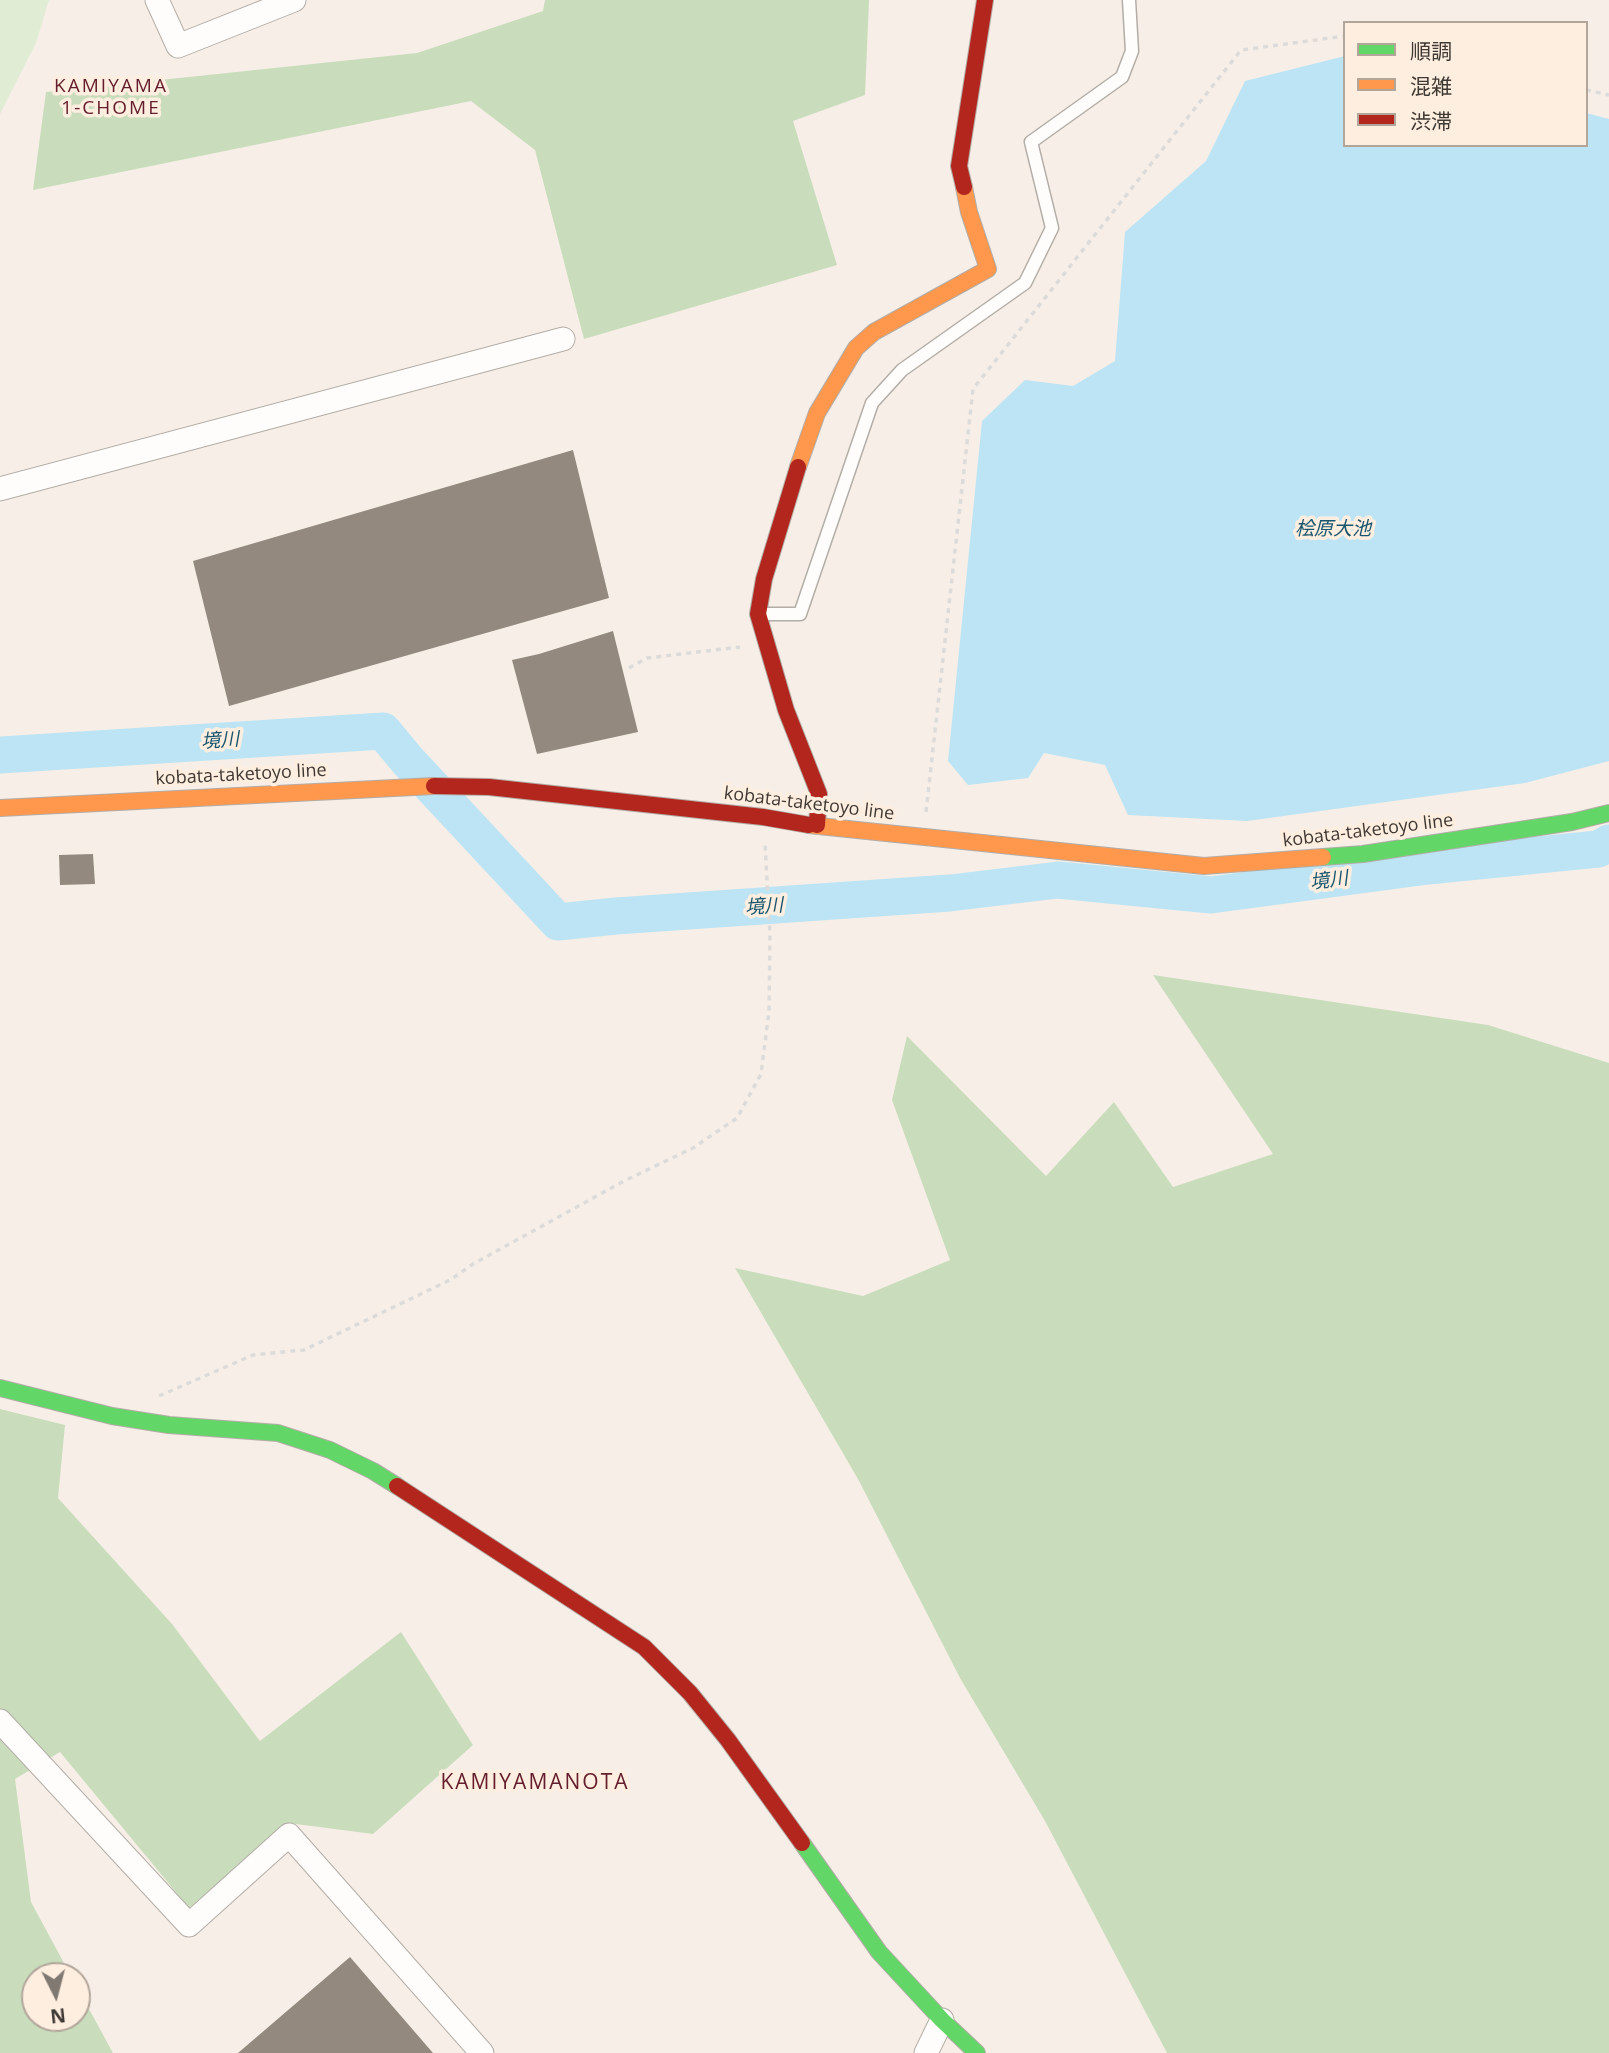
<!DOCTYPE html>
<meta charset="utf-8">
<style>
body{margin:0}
#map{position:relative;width:1609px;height:2053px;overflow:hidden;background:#f7efe7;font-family:"Open Sans","Noto Sans JP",sans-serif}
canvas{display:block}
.legend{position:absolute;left:1343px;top:21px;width:245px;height:126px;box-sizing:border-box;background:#feeee0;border:2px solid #b2a69b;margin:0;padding:9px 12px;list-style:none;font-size:21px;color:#3f3933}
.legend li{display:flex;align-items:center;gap:14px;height:35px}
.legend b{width:35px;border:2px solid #b2a69b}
.north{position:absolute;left:21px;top:1962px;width:70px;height:70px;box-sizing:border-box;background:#feeee0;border:2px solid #b2a69b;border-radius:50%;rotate:174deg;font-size:19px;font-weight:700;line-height:28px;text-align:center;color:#3f3933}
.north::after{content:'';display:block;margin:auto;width:24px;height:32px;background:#7f7972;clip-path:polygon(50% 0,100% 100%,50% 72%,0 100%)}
</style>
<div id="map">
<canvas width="1609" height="2053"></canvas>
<ul class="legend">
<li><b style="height:9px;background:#63d668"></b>順調</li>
<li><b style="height:9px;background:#ff974d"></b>混雑</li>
<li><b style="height:9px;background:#b3261e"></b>渋滞</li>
</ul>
<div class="north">N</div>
</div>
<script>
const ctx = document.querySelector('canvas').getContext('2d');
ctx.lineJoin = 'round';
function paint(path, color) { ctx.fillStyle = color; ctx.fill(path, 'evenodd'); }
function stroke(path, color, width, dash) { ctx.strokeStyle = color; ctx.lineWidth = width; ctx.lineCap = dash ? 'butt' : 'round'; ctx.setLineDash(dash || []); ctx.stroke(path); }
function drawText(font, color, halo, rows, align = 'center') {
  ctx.font = font + ' "Open Sans","Noto Sans JP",sans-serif'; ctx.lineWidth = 7; ctx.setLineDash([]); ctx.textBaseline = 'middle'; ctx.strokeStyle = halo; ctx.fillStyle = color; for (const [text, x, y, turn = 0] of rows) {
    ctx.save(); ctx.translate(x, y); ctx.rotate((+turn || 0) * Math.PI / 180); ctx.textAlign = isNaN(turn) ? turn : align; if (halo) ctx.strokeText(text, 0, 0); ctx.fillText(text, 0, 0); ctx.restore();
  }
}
paint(new Path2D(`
 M0,0H49L36,43L0,114Z`), '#e0edd4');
paint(new Path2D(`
 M545,0H869L865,95L793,121L837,265L584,339L535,150L471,101L33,190L46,92L417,53L543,11Z
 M1153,975L1488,1025L1609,1063V2053H1167L1045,1821L960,1678L858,1479L735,1268L863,1296L950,1260L892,1100L907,1036L1046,1176L1114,1102L1173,1187L1273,1154Z
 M0,1409L65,1425L58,1498L172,1624L260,1741L401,1632L473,1745L373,1834L288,1823L189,1908L60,1752L15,1779L31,1902L71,1976H35V2018H77V1987L113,2053H0Z`), '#c9ddbc');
paint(new Path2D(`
 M1345,56V145H1586V113L1609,119V761L1525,783L1247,821L1128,815L1105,765L1044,753L1028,778L968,785L948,761L982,421L1025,380L1073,386L1115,361L1125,232L1206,161L1245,81Z`), '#bde4f4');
stroke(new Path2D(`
 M0,755L383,731L408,761L558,922L616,916L950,893L1058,880L1211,895L1428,866L1598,849L1609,843`), '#bde4f4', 37);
paint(new Path2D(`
 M573,450L609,598L229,706L193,561Z
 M613,631L638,732L537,754L512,660L539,654Z
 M93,854L95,884L60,885L59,855Z
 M350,1957L433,2053H238Z`), '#93897e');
const lane = new Path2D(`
 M758,614H800L872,403L902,370L1025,283L1052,228L1031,142L1122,77L1132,51L1129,0`);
const street = new Path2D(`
 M157,0L178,46L294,0
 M0,489L563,339
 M0,1721L189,1925L289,1835L482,2053
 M926,2053L942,2020`);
const fast = new Path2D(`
 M1323,857L1363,854L1572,822L1609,813
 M0,1388L112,1416L169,1425L278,1433L330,1450L373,1471L397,1486
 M802,1843L879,1952L942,2020L977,2053`);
const slow = new Path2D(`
 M798,467L817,413L856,348L874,332L988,269L969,212L964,187
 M0,808L434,786
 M809,825L1204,866L1323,857`);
const jam = new Path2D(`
 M964,187L959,166L985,0
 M798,467L764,579L758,614L786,710L819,794L817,825
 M434,786L489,787L763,817L809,825
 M397,1486L644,1647L690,1693L728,1740L802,1843`);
stroke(lane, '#b3ada7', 15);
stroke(street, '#b3ada7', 25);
stroke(fast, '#b3ada7', 18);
stroke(slow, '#b3ada7', 18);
stroke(jam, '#b3ada7', 18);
stroke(new Path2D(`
 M1586,90L1609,95
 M629,668L647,658L740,647
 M926,812L973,389L1241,50L1345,36
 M159,1396L253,1355L304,1350L450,1280L473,1264L624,1181L693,1148L737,1118L761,1074L769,1011L770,935L765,843`), '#dddbd9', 3.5, [5, 5]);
stroke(lane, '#fefdfb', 12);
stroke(street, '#fefdfb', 23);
stroke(fast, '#63d668', 16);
stroke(slow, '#ff974d', 16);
stroke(jam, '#b3261e', 16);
drawText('18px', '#3f3933', '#feeee0', [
 ["kobata-taketoyo line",241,775,-3],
 ["kobata-taketoyo line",809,804,7],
 ["kobata-taketoyo line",1368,831,-7]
]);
ctx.letterSpacing = '2px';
drawText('19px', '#631d2c', '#feeee0', [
 ["KAMIYAMA",111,87],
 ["1-CHOME",111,109]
]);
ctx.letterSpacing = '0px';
drawText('italic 19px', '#19556c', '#feeee0', [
 ["桧原大池",1333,530],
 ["境川",220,741,-4],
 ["境川",1329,881,-7],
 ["境川",764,907,-4]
]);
ctx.letterSpacing = '2px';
drawText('21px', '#631d2c', '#feeee0', [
 ["KAMIYAMANOTA",535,1783]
]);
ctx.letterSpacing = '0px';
</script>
